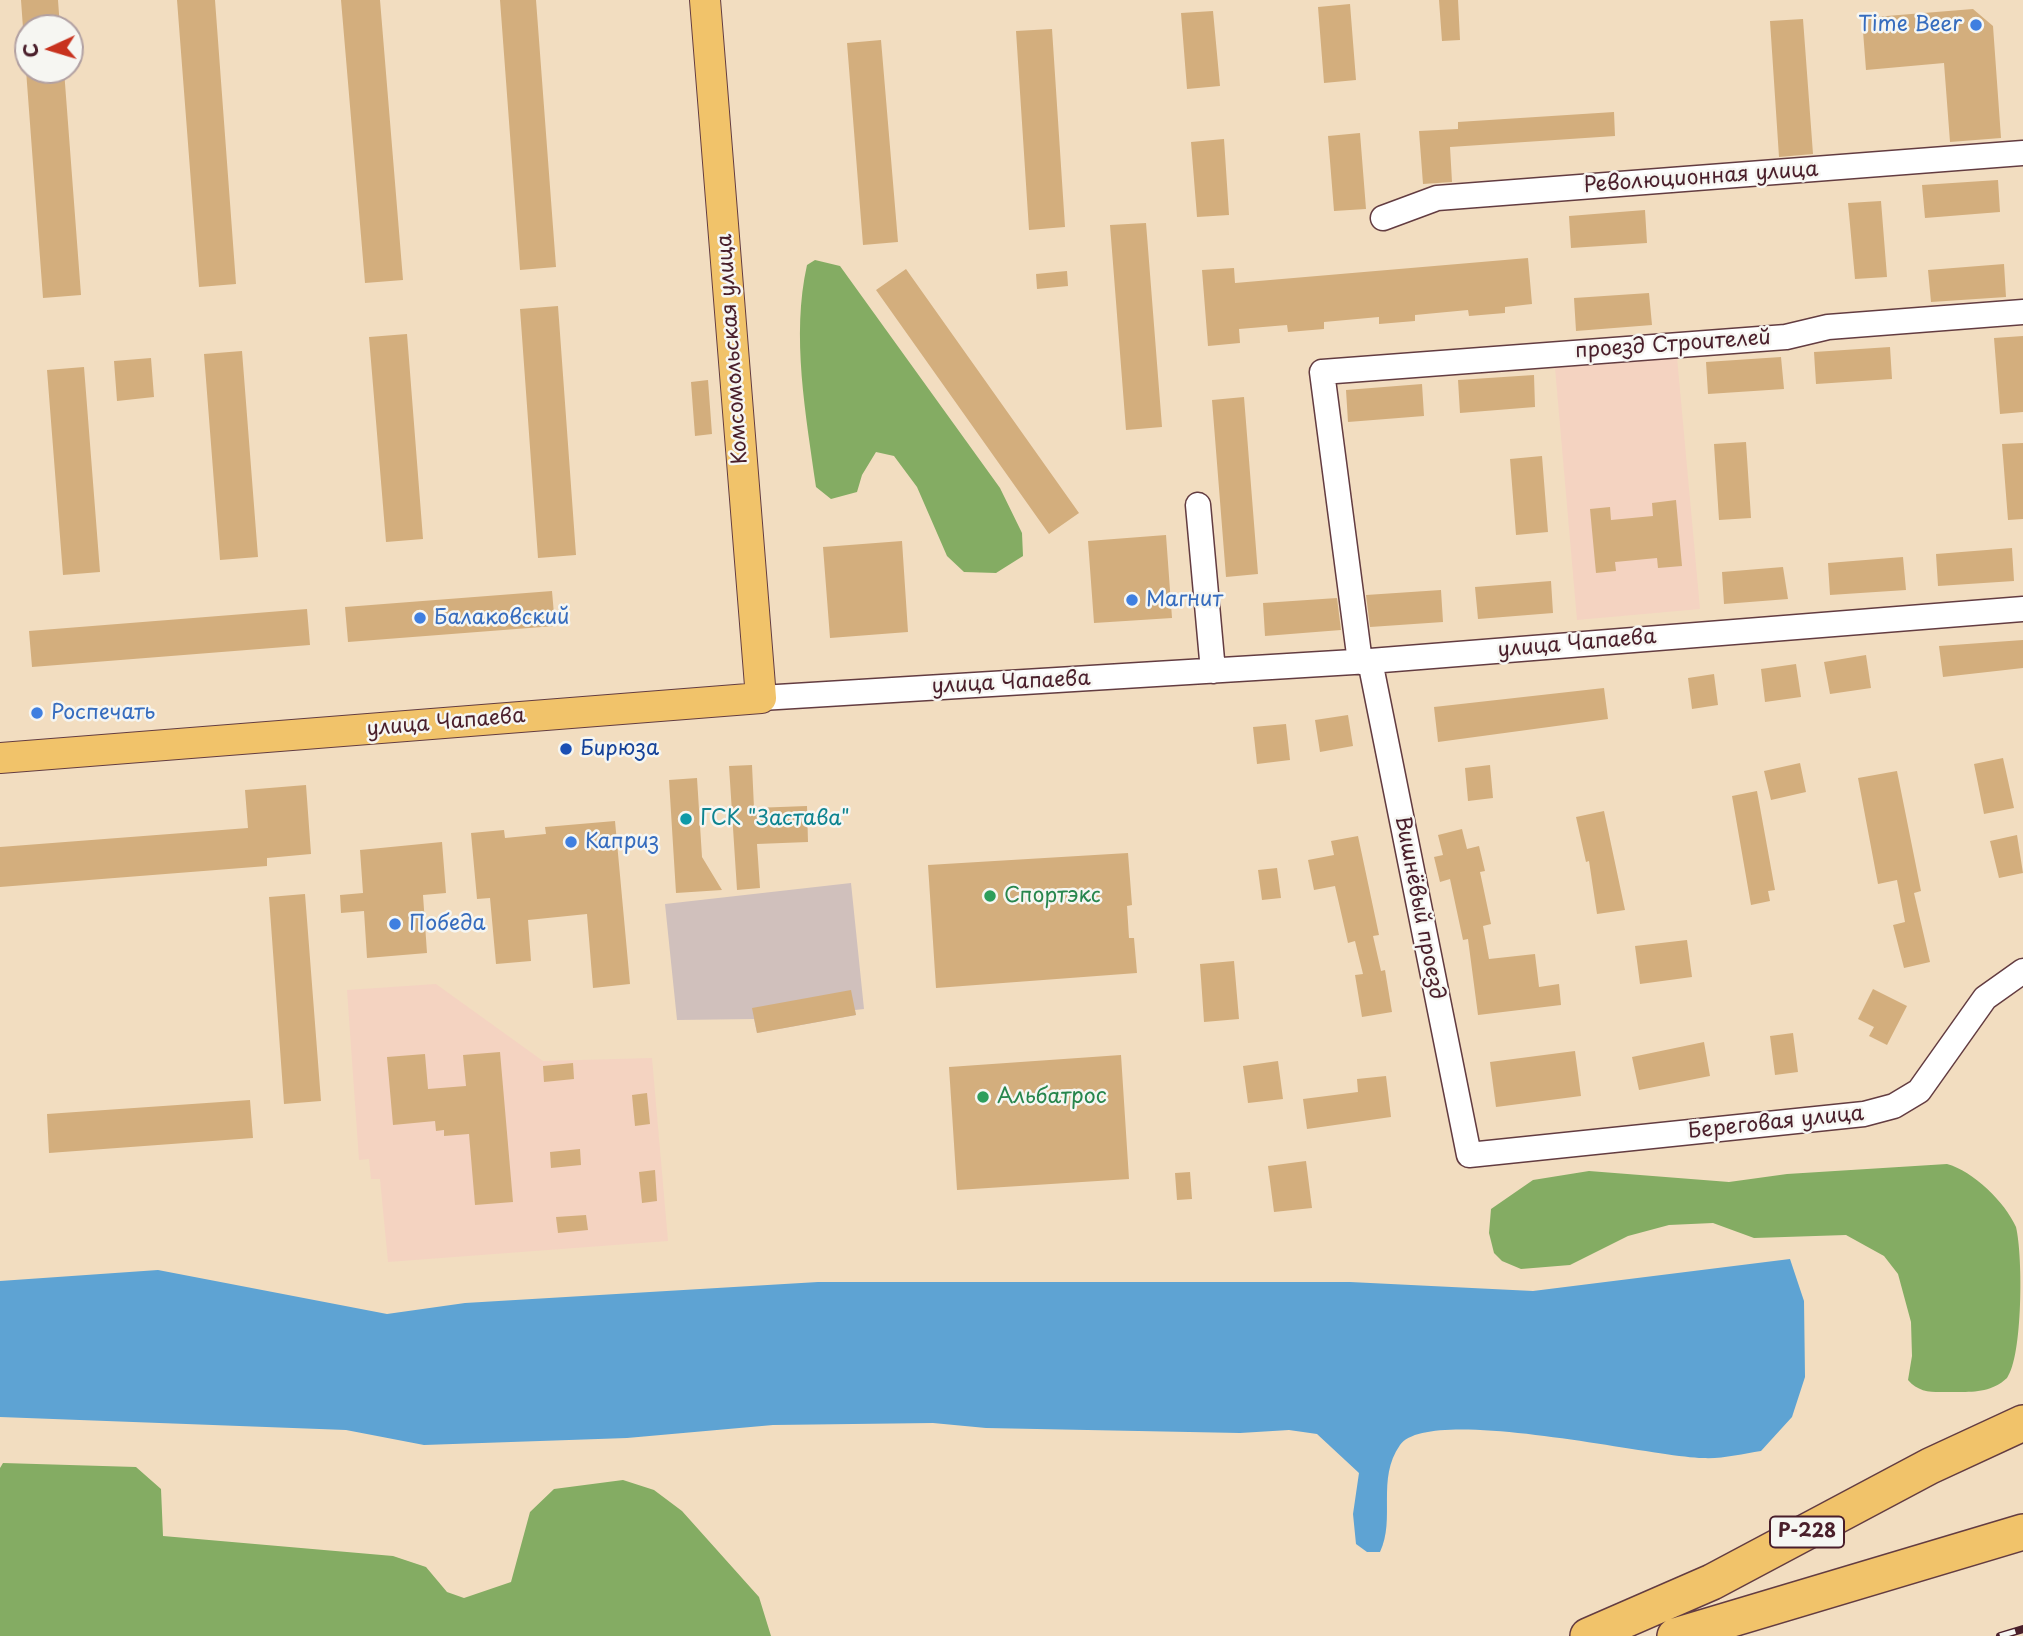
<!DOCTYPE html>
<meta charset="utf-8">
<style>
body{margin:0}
#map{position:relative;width:2023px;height:1636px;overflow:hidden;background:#f2ddc0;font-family:"Playpen Sans",sans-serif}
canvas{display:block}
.north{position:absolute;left:14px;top:14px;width:70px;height:70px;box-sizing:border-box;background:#f6f6f2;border:2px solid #b1a0a2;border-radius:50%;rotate:266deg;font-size:19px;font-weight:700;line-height:28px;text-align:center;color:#4a1f2b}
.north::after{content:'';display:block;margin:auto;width:24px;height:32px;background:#c8321e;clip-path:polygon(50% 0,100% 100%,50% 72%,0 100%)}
</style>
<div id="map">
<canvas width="2023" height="1636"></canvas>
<div class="north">С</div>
</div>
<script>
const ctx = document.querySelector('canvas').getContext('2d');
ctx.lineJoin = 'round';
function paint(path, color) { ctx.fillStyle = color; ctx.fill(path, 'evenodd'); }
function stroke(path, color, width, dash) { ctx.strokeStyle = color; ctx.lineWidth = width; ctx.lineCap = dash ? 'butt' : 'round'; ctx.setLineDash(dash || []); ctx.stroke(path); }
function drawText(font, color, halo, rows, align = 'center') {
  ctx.font = font + ' "Playpen Sans",sans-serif'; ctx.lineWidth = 5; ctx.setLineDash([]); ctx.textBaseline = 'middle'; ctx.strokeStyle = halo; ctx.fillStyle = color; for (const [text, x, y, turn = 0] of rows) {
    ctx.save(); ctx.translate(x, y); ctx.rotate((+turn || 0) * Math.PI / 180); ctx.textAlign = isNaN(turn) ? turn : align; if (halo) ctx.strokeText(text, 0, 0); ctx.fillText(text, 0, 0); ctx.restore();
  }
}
paint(new Path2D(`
 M1677,357L1700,609L1577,620L1555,368Z
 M436,984L543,1061L652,1058L668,1241L388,1262L380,1179H371L369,1159L359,1160L347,990Z`), '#f4d3c1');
paint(new Path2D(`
 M851,883L864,1009L855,1010L856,1015L757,1033L754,1019L677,1020L665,904Z`), '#d0c0bc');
paint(new Path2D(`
 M815,260L840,266L1000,488L1022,533L1023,556L996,573L964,572L947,556L917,487L894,456L876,452L862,475L857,492L831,499L816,487C806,415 791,336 807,265Z
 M1947,1164C1973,1171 2005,1202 2016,1227C2023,1256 2023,1356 2007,1378C1991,1393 1972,1392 1952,1392C1934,1392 1920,1394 1908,1380L1912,1356L1911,1322L1898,1274L1884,1256L1846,1235L1754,1238L1713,1223L1669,1225L1628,1236L1570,1265L1521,1269L1502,1261L1494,1253L1489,1233L1491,1209L1533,1180L1589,1171L1729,1182L1787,1174Z
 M3,1463L136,1467L161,1489L163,1536L393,1556L426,1567L447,1592L464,1598L511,1582L530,1512L554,1489L623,1480L654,1490L682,1511L759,1597L771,1636H0V1468Z`), '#84ac63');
paint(new Path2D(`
 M1790,1259L1804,1301L1805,1377L1792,1417L1761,1451C1742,1454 1722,1459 1703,1458C1651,1457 1429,1404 1400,1445C1376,1479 1396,1519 1380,1552H1367L1356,1544L1353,1514L1359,1473L1317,1434L1289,1430L1240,1433L986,1428L933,1423L773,1425L627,1438L424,1445L346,1430L0,1417V1281L158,1270L387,1314L465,1303L818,1282H1350L1533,1291Z`), '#5ea3d3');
paint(new Path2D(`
 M21,0H58L60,28H23Z
 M177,0H215L236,284L199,287Z
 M341,0H380L403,280L365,283Z
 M500,0H536L556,267L520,270Z
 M1439,0H1458L1460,40L1442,41Z
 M1350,4L1356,80L1324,83L1318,7Z
 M1973,9L1993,26L2001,138L1950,142L1944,63L1866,70L1862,18Z
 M1213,11L1220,86L1187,89L1181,13Z
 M1803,19L1813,154L1779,157L1770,21Z
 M1052,29L1065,227L1029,230L1016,31Z
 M881,40L898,242L863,245L847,43Z
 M26,70H64L81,295L43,298Z
 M1614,112L1615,136L1450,147L1452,182L1423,184L1419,131L1458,129V122Z
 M1360,133L1366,209L1334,211L1328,136Z
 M1224,139L1229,215L1197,217L1191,142Z
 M1998,180L2000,212L1925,218L1922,185Z
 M1881,201L1887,277L1855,279L1848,203Z
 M1645,210L1647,243L1571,248L1569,216Z
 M1146,223L1162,427L1126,430L1110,225Z
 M1528,258L1532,304L1505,307V313L1469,316L1468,310L1415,315V321L1379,324V317L1324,322V329L1288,332L1287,325L1239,329L1240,343L1208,346L1202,270L1234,268L1235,283Z
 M2004,264L2006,297L1931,302L1928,270Z
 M906,269L1079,513L1049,534L876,290Z
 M1067,271L1068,286L1037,289L1036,274Z
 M1649,293L1652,325L1576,331L1574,298Z
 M558,306L576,555L538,558L520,309Z
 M407,334L423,539L386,542L369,337Z
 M2023,336V412L2000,414L1994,338Z
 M1890,347L1892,379L1816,384L1814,352Z
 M242,351L258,557L220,560L204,354Z
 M1781,357L1784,389L1708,394L1706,362Z
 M151,358L154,397L117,401L114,361Z
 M84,367L100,572L63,575L47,370Z
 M1534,375L1535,407L1460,413L1458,380Z
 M708,380L712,434L695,436L691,382Z
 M1422,384L1424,416L1348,422L1346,390Z
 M1244,397L1258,574L1226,577L1212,400Z
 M1746,442L1751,518L1719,520L1714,444Z
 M2023,443V519L2008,520L2002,444Z
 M1542,456L1548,532L1516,535L1510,459Z
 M1676,500L1682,566L1658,568L1657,558L1615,562L1616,571L1596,573L1590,509L1610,507L1611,520L1653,516L1652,503Z
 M1166,535L1172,618L1094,623L1088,541Z
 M902,541L908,632L830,638L823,547Z
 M2012,548L2014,581L1938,586L1936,554Z
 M1903,557L1906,590L1830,595L1828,563Z
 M1783,567L1788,599L1724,604L1722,572Z
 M1551,581L1553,613L1478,619L1475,587Z
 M1441,590L1443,622L1370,627L1366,595Z
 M552,591L555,626L348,642L345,607Z
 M1337,598L1341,630L1265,636L1263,603Z
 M307,609L310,645L32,667L29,631Z
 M2023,640V668L1943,677L1939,646Z
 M1866,655L1871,688L1830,694L1824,662Z
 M1796,664L1801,697L1765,702L1761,669Z
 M1714,674L1718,705L1692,709L1688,678Z
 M1604,688L1608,719L1438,742L1434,707Z
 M1348,715L1353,746L1320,752L1315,720Z
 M1286,724L1290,760L1257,764L1253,727Z
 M2003,758L2014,808L1984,814L1974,764Z
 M1800,763L1806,792L1771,800L1764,771Z
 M752,765L754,808L807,806L808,842L757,844L760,888L737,890L729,766Z
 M1490,765L1493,798L1468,801L1465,768Z
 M1897,771L1921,891L1914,893L1930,962L1904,968L1893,925L1905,922L1897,880L1878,884L1858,778Z
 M697,778L702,857L722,890L676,893L669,780Z
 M306,785L311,854L267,858V866L0,887V847L248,828L245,790Z
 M1757,791L1775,890L1768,891L1770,901L1751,905L1732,796Z
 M1604,811L1625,910L1597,914L1589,861L1586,862L1576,817Z
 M615,821L630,984L593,988L587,914L528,920L531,961L496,964L490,898L477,899L471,833L504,830L505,838L546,834L545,827Z
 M1462,829L1467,849L1479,846L1485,871L1480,872L1491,924L1483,926L1489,959L1535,954L1539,987L1559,984L1561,1005L1478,1015L1468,939L1463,940L1450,879L1440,882L1434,857L1443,855L1438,835Z
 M2017,835L2023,873L1999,878L1990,841Z
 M1358,836L1379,935L1373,936L1381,971L1385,970L1392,1012L1362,1017L1355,975L1363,974L1355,941L1348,943L1335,886L1314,890L1308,860L1334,855L1331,841Z
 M442,842L446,893L423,895L427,953L367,958L364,911L341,913L340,895L363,893L360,850Z
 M1128,853L1132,905L1127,906L1129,938H1134L1137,973L936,988L928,865Z
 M1277,868L1281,898L1262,900L1258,870Z
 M305,894L321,1101L284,1104L269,897Z
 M1687,940L1692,977L1640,984L1635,946Z
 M1234,961L1239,1019L1204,1022L1200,964Z
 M1873,989L1907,1006L1887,1045L1869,1036L1874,1027L1858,1019Z
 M851,990L856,1015L757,1033L752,1008Z
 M1793,1033L1798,1072L1775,1075L1770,1036Z
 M1704,1042L1710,1076L1639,1090L1632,1057Z
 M1575,1051L1581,1096L1496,1107L1490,1062Z
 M500,1052L513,1202L475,1205L469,1134L444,1136V1130L436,1131L435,1121L393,1125L387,1057L425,1054L428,1089L466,1086L463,1055Z
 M1121,1055L1129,1179L957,1190L949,1067Z
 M1278,1061L1283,1099L1248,1103L1243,1066Z
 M573,1063L574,1079L544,1082L543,1066Z
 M1386,1076L1391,1117L1307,1129L1303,1099L1358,1092L1357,1079Z
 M647,1093L650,1124L635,1126L632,1095Z
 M250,1100L253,1138L49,1153L47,1114Z
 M580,1149L581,1165L551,1168L550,1152Z
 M1306,1161L1312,1208L1274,1212L1268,1166Z
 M655,1170L657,1201L642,1203L639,1172Z
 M1190,1172L1192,1199L1177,1200L1175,1173Z
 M586,1215L588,1230L558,1233L556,1217Z`), '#d3ae7d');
const minor = new Path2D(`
 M1383,218L1437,198L2023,153
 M1198,505L1213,671
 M1370,661L1469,1155L1864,1114L1894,1106L1919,1091L1985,998L2023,971
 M1360,662L1322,372L1786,337L1828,327L2023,312
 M761,698L1370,661L2023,609`);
const major = new Path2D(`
 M0,758L761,698L705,0`);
const highway = new Path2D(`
 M1588,1636L1712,1582L1930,1466L2023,1423
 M1675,1636L2023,1532`);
stroke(minor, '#633c41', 27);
stroke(major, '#633c41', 32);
stroke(highway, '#633c41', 38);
stroke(minor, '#fff', 24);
stroke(major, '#f1c36a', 30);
stroke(highway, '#f1c36a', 35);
const rail = new Path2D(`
 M2000,1636L2023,1629`);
stroke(rail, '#4a1f2b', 8);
stroke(rail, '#f6f6f2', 5, [16]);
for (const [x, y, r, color] of [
 [1976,25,7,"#3f7fe0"],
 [1132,600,7,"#3f7fe0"],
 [420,618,7,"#3f7fe0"],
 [37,713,7,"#3f7fe0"],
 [566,749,7,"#1a4fb4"],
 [686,819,7,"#0f9aa8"],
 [571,842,7,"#3f7fe0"],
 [990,896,7,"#2e9e5b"],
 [395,924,7,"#3f7fe0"],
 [983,1097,7,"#2e9e5b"]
]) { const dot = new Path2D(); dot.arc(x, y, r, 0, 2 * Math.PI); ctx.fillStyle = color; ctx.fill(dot); stroke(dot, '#f6f6f2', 2.5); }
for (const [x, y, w] of [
 [1807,1532,74]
]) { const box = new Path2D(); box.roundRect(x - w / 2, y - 15.5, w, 31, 5); ctx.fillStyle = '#f6f6f2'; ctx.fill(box); stroke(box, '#4a1f2b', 2); }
drawText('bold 19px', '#4a1f2b', null, [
 ["Р-228",1807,1532]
]);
drawText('21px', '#366cbe', '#f6f6f2', [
 ["Time Beer",1962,25,"right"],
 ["Магнит",1146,600],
 ["Балаковский",434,618],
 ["Роспечать",51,713],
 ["Каприз",585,842],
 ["Победа",409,924]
], 'left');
drawText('21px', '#4a1f2b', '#f6f6f2', [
 ["Революционная улица",1701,178,-4],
 ["проезд Строителей",1673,345,-4],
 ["Комсомольская улица",733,349,-94],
 ["улица Чапаева",1577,644,-5],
 ["улица Чапаева",1011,683,-3],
 ["улица Чапаева",446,723,-5],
 ["Вишнёвый проезд",1419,908,79],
 ["Береговая улица",1776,1123,-6]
]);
drawText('21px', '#164399', '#f6f6f2', [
 ["Бирюза",580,749]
], 'left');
drawText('21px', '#0d838f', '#f6f6f2', [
 ["ГСК \"Застава\"",700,819]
], 'left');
drawText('21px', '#27864d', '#f6f6f2', [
 ["Спортэкс",1004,896],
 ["Альбатрос",997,1097]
], 'left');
</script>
